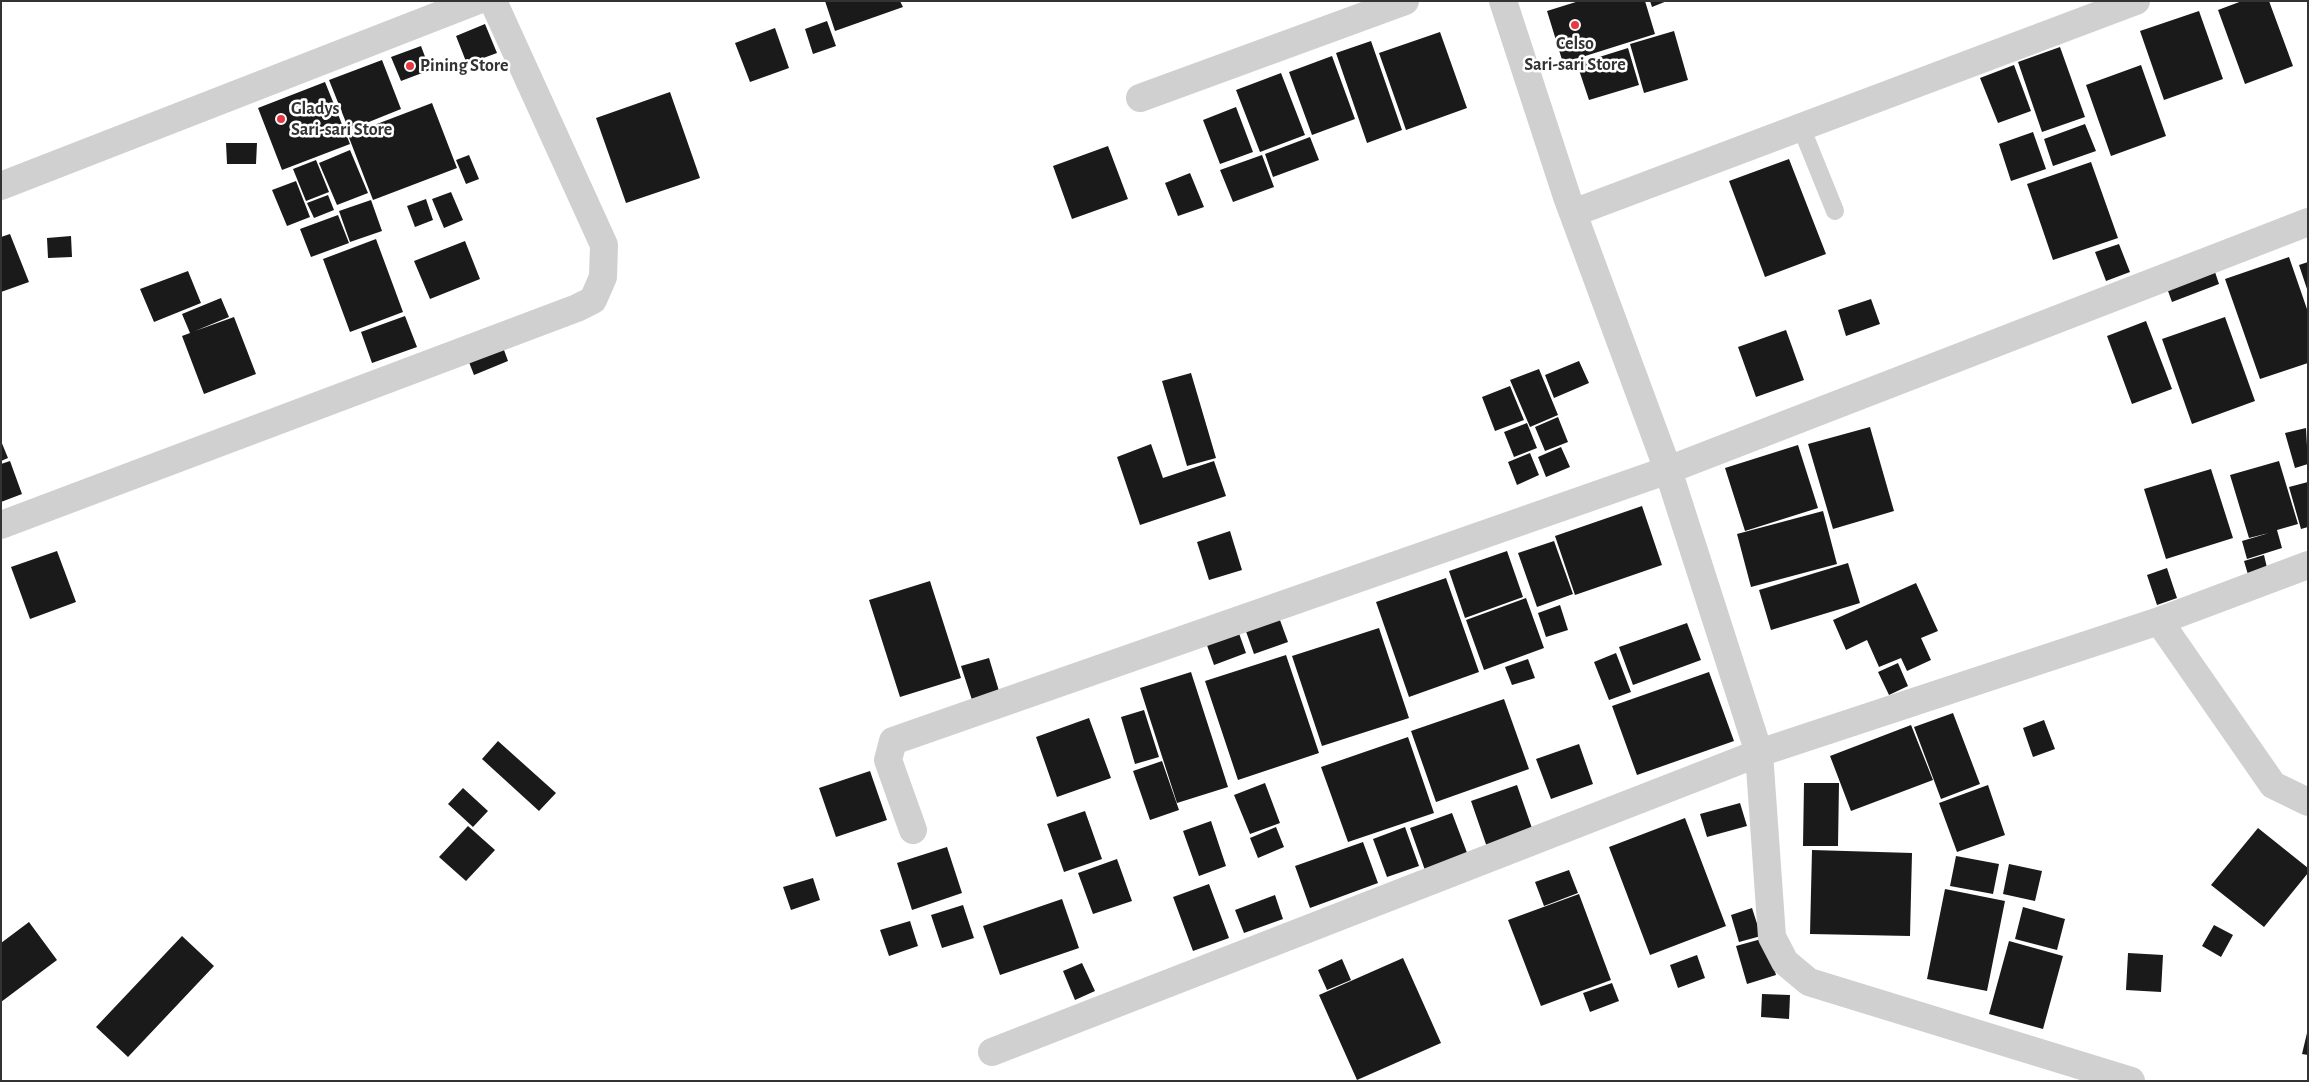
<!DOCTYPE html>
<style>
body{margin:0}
#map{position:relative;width:2309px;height:1082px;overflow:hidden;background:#fff;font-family:"Alegreya Sans",sans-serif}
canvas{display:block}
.frame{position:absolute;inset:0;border:2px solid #333;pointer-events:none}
</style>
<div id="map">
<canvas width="2309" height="1082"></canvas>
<div class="frame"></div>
</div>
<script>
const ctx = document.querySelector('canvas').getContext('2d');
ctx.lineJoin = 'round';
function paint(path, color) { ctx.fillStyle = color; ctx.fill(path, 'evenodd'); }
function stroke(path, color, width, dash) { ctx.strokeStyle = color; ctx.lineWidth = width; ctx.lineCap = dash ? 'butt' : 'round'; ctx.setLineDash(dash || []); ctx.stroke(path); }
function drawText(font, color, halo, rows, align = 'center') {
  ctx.font = font + ' "Alegreya Sans",sans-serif'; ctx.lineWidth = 5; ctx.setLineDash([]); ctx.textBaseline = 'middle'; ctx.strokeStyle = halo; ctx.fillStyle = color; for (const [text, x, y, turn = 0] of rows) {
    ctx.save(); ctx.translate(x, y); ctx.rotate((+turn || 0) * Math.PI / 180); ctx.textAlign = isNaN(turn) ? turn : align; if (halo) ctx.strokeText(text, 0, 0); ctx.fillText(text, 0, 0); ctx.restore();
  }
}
paint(new Path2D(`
 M825,1H900L903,7L835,31Z
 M1579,1H1645L1655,34L1563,63L1547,11Z
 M1650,1H1667L1652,7Z
 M2242,1H2269L2293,66L2245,84L2218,10Z
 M2199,11L2223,79L2164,100L2140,31Z
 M827,21L836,46L813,54L805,29Z
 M485,24L497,53L467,64L456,36Z
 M775,28L789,68L750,82L735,43Z
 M1674,31L1688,80L1644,93L1630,44Z
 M1440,32L1467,108L1406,130L1379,53Z
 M1371,41L1402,130L1367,143L1336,53Z
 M421,46L430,70L401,81L391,57Z
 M2060,47L2085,117L2042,132L2018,62Z
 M1628,48L1639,85L1589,100L1577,64Z
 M1332,56L1355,119L1312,135L1289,72Z
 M382,60L401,109L349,130L329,80Z
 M2014,65L2031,111L1998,123L1980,78Z
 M2141,65L2166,136L2111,156L2086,85Z
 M1281,73L1305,135L1260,152L1236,90Z
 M325,82L350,144L282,170L258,108Z
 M670,92L700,178L626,203L596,118Z
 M432,103L457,168L373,200L348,135Z
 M1236,107L1253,152L1220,164L1203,120Z
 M2085,124L2096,151L2053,166L2044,139Z
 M2033,132L2046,169L2011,181L1999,144Z
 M1310,137L1319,160L1273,177L1265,154Z
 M226,143H257L256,164H227Z
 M1108,146L1128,199L1072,219L1053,166Z
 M350,150L368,193L337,205L319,163Z
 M469,155L479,179L466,184L456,160Z
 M1262,155L1274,187L1233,202L1220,170Z
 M1789,159L1826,254L1765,277L1729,181Z
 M316,160L329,192L306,201L293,169Z
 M2091,162L2118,238L2053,260L2027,184Z
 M1190,173L1204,207L1178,216L1165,183Z
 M296,181L310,217L287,226L272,190Z
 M451,192L463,220L444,228L432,199Z
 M328,195L334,210L314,218L307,203Z
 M426,199L433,220L415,227L407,206Z
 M371,200L382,231L350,242L339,211Z
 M338,215L349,243L311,257L300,229Z
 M10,234L29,282L1,292V237Z
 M71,236L72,257L48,258L47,238Z
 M376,239L403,312L350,332L323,259Z
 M465,241L480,279L430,299L414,261Z
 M2119,244L2130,272L2106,281L2095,252Z
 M2289,257L2308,312V363L2260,379L2225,279Z
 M2308,262V288L2307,289L2299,265Z
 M2212,263L2219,284L2172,302L2164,280Z
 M188,271L201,303L154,322L140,289Z
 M221,298L229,317L195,331L234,317L256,374L204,394L182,336L190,333L182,314Z
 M1871,299L1880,324L1846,336L1838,310Z
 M405,316L417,347L372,363L361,332Z
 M2225,317L2255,401L2192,424L2162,339Z
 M2146,321L2172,389L2132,404L2107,336Z
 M1786,330L1804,380L1756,397L1738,347Z
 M500,339L508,361L474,375L465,352Z
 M1579,361L1589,383L1554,398L1545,375Z
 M1539,369L1558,415L1530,427L1510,380Z
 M1191,373L1216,458L1187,466L1162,381Z
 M1510,386L1524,420L1495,431L1482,397Z
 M1558,417L1568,442L1545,451L1535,427Z
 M1527,423L1537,448L1514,457L1504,432Z
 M1870,427L1894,511L1833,529L1808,444Z
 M2306,428L2308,464L2295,468L2285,433Z
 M1,441L8,458L1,461Z
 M1151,444L1163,478L1214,461L1226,496L1140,525L1117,457Z
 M1798,445L1818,508L1745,531L1725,468Z
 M1561,447L1570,467L1546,477L1538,457Z
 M1530,453L1539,475L1517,485L1508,462Z
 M10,461L22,494L1,502V464Z
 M2279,461L2298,524L2277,530L2282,548L2247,559L2242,541L2269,533L2249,538L2230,475Z
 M2211,469L2233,538L2166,559L2144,489Z
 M2308,482V527L2301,529L2289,487Z
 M1642,506L1662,565L1575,595L1555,536Z
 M1823,511L1837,564L1751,587L1737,534Z
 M1230,531L1242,570L1209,580L1197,542Z
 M1554,541L1573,594L1537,607L1518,553Z
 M57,551L76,602L30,619L11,567Z
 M1507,551L1523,597L1465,618L1449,571Z
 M2264,555L2268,572L2249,578L2244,561Z
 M1848,563L1860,603L1771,630L1759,590Z
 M2167,568L2177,598L2157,605L2147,575Z
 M1446,578L1479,672L1409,697L1376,602Z
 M930,581L961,678L900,697L869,600Z
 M1916,583L1938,631L1921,638L1931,660L1907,671L1901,658L1879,667L1867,640L1846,650L1833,620Z
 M1526,598L1544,648L1484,670L1466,620Z
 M1560,605L1568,630L1546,637L1538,613Z
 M1277,612L1288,642L1254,654L1243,623Z
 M1687,623L1701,660L1633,685L1619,647Z
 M1236,625L1246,653L1214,665L1204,637Z
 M1379,628L1409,718L1322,746L1292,656Z
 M1616,653L1631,692L1609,700L1594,662Z
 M1286,655L1319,753L1238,780L1205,681Z
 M989,658L999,691L972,700L961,666Z
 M1528,659L1535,678L1512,685L1505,667Z
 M1898,663L1908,686L1889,695L1878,672Z
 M1191,672L1228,787L1177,803L1140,688Z
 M1709,672L1734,741L1637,775L1612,706Z
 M1504,699L1529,769L1436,802L1411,731Z
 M1144,710L1159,757L1135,764L1121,717Z
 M1953,713L1980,784L1941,799L1914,727Z
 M1089,718L1111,778L1057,797L1036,737Z
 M2044,720L2055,749L2033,757L2023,728Z
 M1911,725L1933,780L1851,811L1830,756Z
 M1408,737L1434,813L1348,842L1321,767Z
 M498,741L556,793L539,811L482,759Z
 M1579,744L1593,784L1551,799L1536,759Z
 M1162,761L1179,810L1150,820L1133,771Z
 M870,771L887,820L836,837L819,788Z
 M1265,783L1280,823L1250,834L1234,795Z
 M1804,783H1839L1838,846H1803Z
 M1517,785L1534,834L1488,850L1471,801Z
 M1988,785L2005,835L1957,852L1939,803Z
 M463,788L488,811L473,827L448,804Z
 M1740,803L1747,826L1707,837L1700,814Z
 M1085,811L1102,859L1064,872L1047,824Z
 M1452,813L1469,858L1426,873L1410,828Z
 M1685,818L1726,926L1650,955L1609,847Z
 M1211,821L1226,866L1199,876L1183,831Z
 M468,826L495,850L466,881L439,857Z
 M1276,827L1284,847L1258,858L1250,838Z
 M1405,827L1419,866L1387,877L1373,839Z
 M2258,828L2308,868V873L2264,927L2211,885Z
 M1363,842L1378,883L1310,908L1295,866Z
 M947,847L962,893L912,910L897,863Z
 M1812,850L1912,853L1910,936L1810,934Z
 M1956,856L1999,864L1993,894L1950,886Z
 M1117,859L1132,901L1093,914L1078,873Z
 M2009,864L2042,871L2035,901L2003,894Z
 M1569,870L1578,893L1544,906L1535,882Z
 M813,878L820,900L791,910L783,887Z
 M1209,884L1229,938L1193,951L1173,897Z
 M1945,889L2005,901L1987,991L1927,979Z
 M1579,894L1611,980L1541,1006L1508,920Z
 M1275,895L1283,919L1244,933L1235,910Z
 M1062,899L1079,948L1000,975L983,926Z
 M963,905L974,938L942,948L931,915Z
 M2023,907L2065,919L2057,950L2015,939Z
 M1752,908L1761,936L1739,942L1731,915Z
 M910,921L918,946L889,956L880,930Z
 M29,922L57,960L1,1002V943Z
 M2214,925L2233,935L2221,957L2202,946Z
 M182,936L214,966L128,1057L96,1027Z
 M1765,938L1776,975L1747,984L1736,946Z
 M2009,941L2063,956L2043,1029L1989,1014Z
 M2128,953L2163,955L2161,992L2126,990Z
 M1697,955L1705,978L1678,988L1670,965Z
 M1403,958L1441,1043L1357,1080L1319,995Z
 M1342,959L1351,980L1327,990L1318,970Z
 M1082,963L1095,991L1075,1000L1063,971Z
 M1612,983L1619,1001L1590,1012L1583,993Z
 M1762,994L1790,995L1789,1019L1761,1017Z
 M2307,1033H2308V1055L2302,1054Z`), '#1a1a1a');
stroke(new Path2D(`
 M1801,127L1835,211`), '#d0d0d0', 18);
stroke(new Path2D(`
 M1503,1L1567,197L1668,470L1759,753L1772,937L1785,962L1809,982L2131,1081
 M1140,98L1405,1
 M1,186L476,1
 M1573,213L2136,1
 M1,525L577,308L593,300L603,277L604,245L493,1
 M2159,621L2273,785L2308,802
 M913,830L888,760L893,741L1668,470L2308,222
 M992,1052L1759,753L2159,621L2308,565`), '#d0d0d0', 28);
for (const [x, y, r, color] of [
 [1575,25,5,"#e63946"],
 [410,66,5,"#e63946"],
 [281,119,5,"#e63946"]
]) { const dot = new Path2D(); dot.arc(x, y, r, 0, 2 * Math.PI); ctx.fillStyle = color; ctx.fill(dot); stroke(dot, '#fff', 2); }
drawText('bold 18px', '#333', '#fff', [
 ["Celso",1575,44,"center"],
 ["Sari-sari Store",1575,65,"center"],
 ["Pining Store",420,66],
 ["Gladys",291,109],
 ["Sari-sari Store",291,130]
], 'left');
</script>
